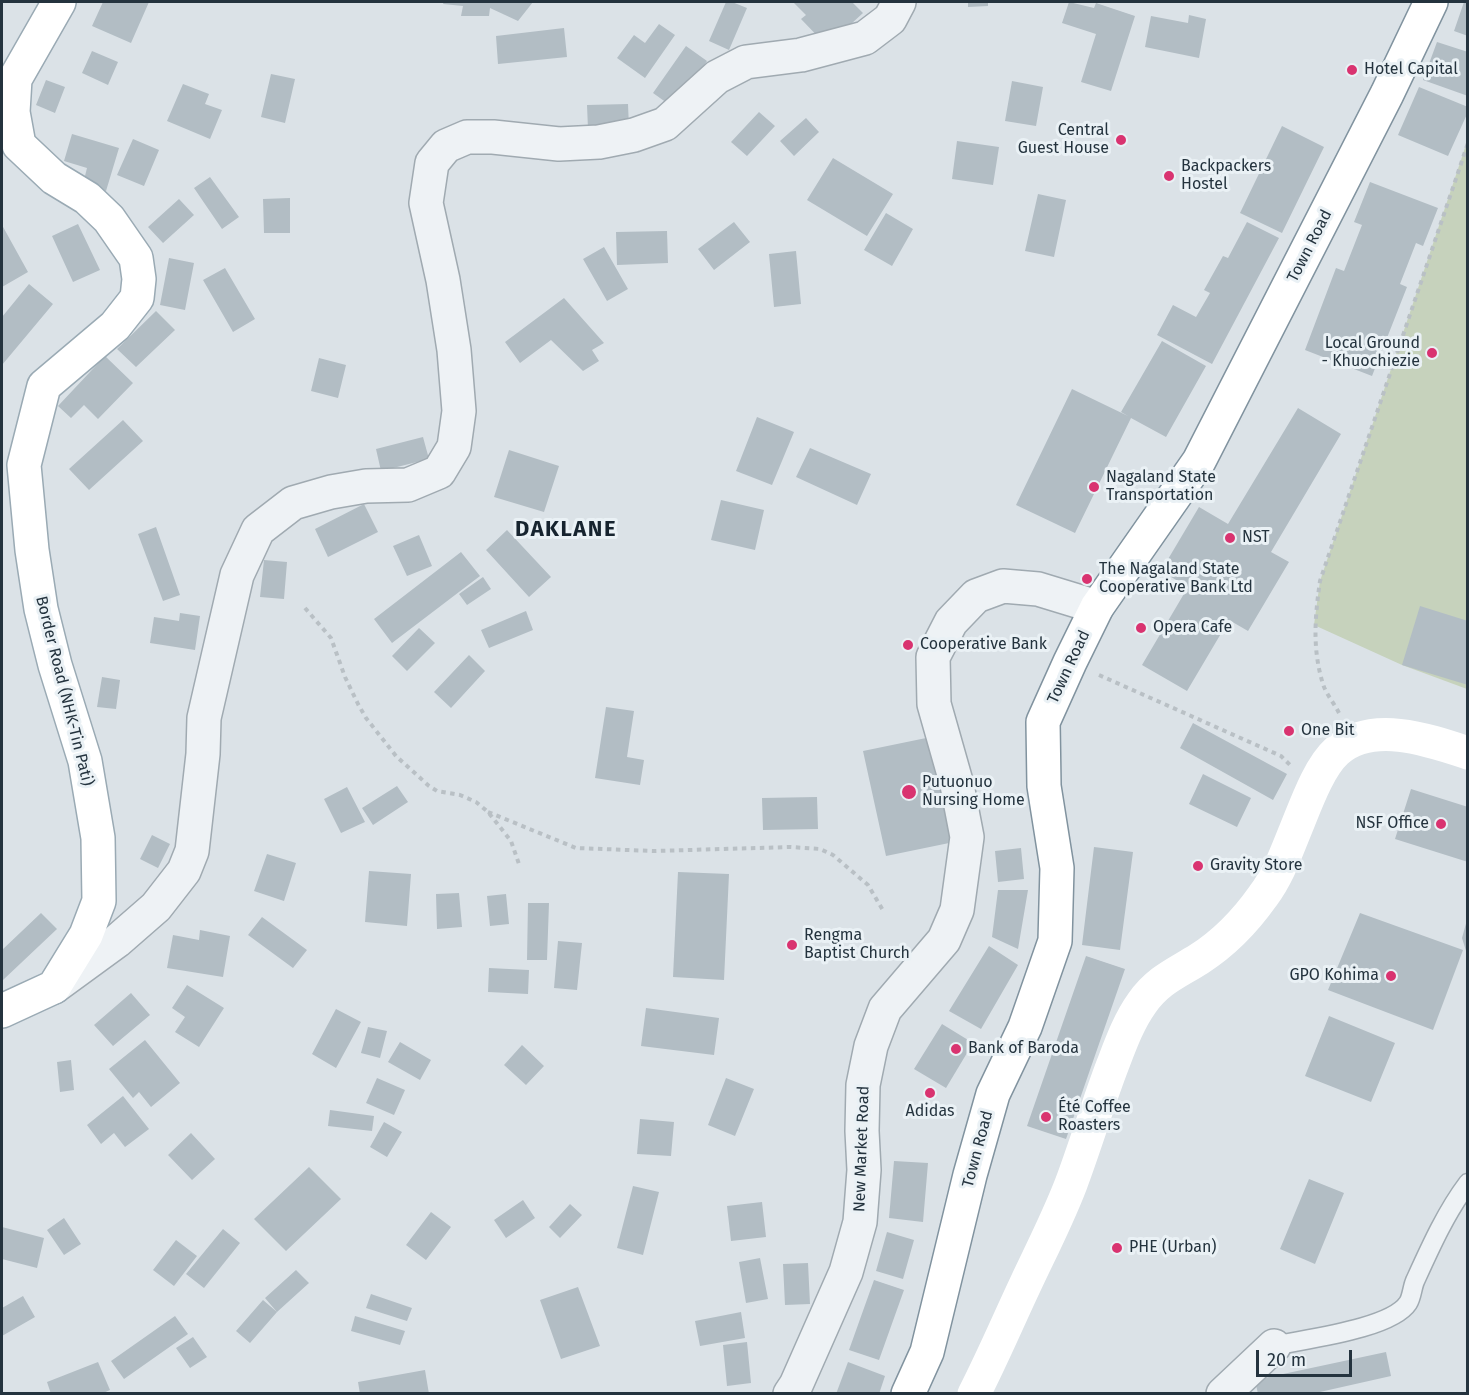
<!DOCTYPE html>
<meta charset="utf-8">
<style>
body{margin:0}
#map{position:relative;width:1469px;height:1395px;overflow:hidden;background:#dbe2e7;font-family:"Fira Sans",sans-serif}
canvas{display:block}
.frame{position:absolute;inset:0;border:3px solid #24333e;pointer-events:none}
.scale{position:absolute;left:1256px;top:1350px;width:96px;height:27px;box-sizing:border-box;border:3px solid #24333e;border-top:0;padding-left:8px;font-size:18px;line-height:21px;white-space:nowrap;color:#24333e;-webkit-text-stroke:4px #eaf1f5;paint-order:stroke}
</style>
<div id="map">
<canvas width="1469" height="1395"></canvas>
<div class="frame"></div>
<div class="scale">20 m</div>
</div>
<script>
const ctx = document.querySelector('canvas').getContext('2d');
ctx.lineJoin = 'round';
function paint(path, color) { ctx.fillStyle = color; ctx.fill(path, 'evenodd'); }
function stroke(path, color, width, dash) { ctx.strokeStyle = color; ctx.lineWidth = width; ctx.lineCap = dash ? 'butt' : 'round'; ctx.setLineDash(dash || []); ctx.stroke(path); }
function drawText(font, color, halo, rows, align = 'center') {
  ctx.font = font + ' "Fira Sans",sans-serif'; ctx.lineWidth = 6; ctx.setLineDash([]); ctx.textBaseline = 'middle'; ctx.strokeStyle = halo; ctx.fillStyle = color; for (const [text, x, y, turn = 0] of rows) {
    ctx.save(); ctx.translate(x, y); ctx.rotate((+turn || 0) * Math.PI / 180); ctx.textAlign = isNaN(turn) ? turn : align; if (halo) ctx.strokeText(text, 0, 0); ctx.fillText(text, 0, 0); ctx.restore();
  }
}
paint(new Path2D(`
 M1467,142V689L1402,665L1314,625L1320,581Z`), '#c6d2bc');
paint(new Path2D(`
 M103,2H149L131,43L92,26Z
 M444,2H533L518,21L490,8L489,16H461L463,6L443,4Z
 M726,2H732L747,8L729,50L709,41Z
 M793,2H852L863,13L827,46L801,19L806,15Z
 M968,2H988V6L968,7Z
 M1069,2L1094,8L1096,3L1135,16L1111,91L1081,82L1096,34L1062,23Z
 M1464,2H1468V36L1454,31Z
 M1189,15L1206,19L1199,58L1145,47L1151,16L1188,23Z
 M659,24L675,35L645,78L617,58L634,35L645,43Z
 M564,28L567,57L498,64L496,36Z
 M1437,42L1468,52V96L1423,80Z
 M686,46L707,61L674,108L653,93Z
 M92,51L118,62L108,85L82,73Z
 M271,74L295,79L285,123L261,117Z
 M46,80L65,87L55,113L36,105Z
 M1012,81L1043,87L1036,126L1005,121Z
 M183,84L209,94L205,104L222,110L210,139L167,121Z
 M1419,87L1468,107V112L1448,156L1398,135Z
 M628,104L629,128L588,129L587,105Z
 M759,112L775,126L747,156L731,142Z
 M806,118L819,132L794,156L780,141Z
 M1282,126L1324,147L1282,233L1240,213Z
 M72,134L119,148L106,191L83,184L87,168L64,161Z
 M133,139L159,150L144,186L117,175Z
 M957,141L999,147L993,185L952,179Z
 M833,158L893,194L867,236L807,200Z
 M210,177L239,217L222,229L194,188Z
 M1370,182L1438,208L1423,246L1416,243L1400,284L1407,287L1372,376L1305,350L1336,268L1344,271L1362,225L1354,222Z
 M1038,194L1066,200L1054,257L1025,251Z
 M290,198V233H264L263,199Z
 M179,199L194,215L163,243L148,227Z
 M886,213L913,229L892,266L864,250Z
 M734,222L750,242L714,270L698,249Z
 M1247,222L1279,238L1212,364L1157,335L1173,305L1196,317L1210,293L1204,290L1223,256L1228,258Z
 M78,224L100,270L73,282L52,236Z
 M2,225L28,272L2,287Z
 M667,231L668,263L617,265L616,232Z
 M604,247L628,289L607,301L583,259Z
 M796,251L801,304L774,307L769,254Z
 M169,258L194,263L185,310L160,305Z
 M225,268L255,319L233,332L203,280Z
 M29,284L53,304L2,365V317Z
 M564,298L604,343L592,350L599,361L583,371L551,340L520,363L505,342Z
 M156,311L175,330L136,367L117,349Z
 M1162,341L1206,366L1166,437L1131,418L1075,533L1016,505L1072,389L1128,416L1121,412Z
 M105,356L133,383L98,419L84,405L71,418L58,406Z
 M319,358L346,365L338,398L311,391Z
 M1298,408L1341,434L1271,552L1289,562L1248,631L1229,620L1187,691L1142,665L1188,587L1161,571L1199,507L1228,524Z
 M757,417L794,432L772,485L736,471Z
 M123,420L143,441L89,490L69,469Z
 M423,437L429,459L381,471L376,449Z
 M810,448L871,474L857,505L796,477Z
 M509,450L559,466L544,512L494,497Z
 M721,500L764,510L755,550L711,540Z
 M364,504L378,532L328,557L315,529Z
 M156,527L180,595L163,601L138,534Z
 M507,530L551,577L529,597L486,550Z
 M419,535L432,566L407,576L393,546Z
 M461,552L480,576L392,643L374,619Z
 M264,560L287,562L284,599L260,597Z
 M483,577L491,589L467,605L459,594Z
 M1420,606L1468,621V685L1402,665Z
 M526,611L533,630L489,648L481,630Z
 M180,613L200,616L195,650L150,643L154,617L179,621Z
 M419,628L435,643L407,671L392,656Z
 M469,655L485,671L451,708L434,692Z
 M102,677L120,680L116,709L97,707Z
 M606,707L634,711L627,757L644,760L640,785L595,778Z
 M1193,723L1287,774L1273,800L1180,748Z
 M931,737L954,842L886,856L863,751Z
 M1203,774L1251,798L1237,827L1189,804Z
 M397,786L408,802L373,825L362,808Z
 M347,787L365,822L341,833L324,799Z
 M1411,789L1468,807V862L1395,839Z
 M817,797L818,829L763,830L762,798Z
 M152,835L170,844L158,868L140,859Z
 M1094,847L1133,852L1120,950L1082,945Z
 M1021,848L1024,879L998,882L995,851Z
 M267,854L296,863L284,901L254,891Z
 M369,871L411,874L407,926L365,922Z
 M678,872L729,874L724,980L673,977Z
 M998,890H1028L1018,949L992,937Z
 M459,893L462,927L437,929L436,894Z
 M506,894L509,924L490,926L487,896Z
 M528,903H549L547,960H527Z
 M41,913L57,929L3,980L2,950Z
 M1360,913L1463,950L1433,1030L1328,990Z
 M262,917L307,950L293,968L248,935Z
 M1467,920H1468L1467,954L1462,938Z
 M200,930L230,936L223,977L167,968L173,935L199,940Z
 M558,941L582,943L577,990L554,988Z
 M989,946L1018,965L981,1029L949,1011Z
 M1086,956L1125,969L1066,1139L1027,1126Z
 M489,968L529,970L528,994L488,992Z
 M187,985L224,1008L199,1047L175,1032L185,1017L172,1008Z
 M131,993L150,1015L113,1046L94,1025Z
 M646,1008L719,1018L714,1055L641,1046Z
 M336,1009L361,1022L336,1068L312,1054Z
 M1329,1016L1395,1043L1371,1102L1305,1076Z
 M942,1024L973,1043L946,1088L914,1069Z
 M368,1027L387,1031L380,1058L361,1053Z
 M145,1040L180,1083L151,1107L139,1092L133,1098L109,1069Z
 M400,1042L431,1060L420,1080L388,1062Z
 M522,1045L544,1066L526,1085L504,1065Z
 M71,1060L74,1090L60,1092L57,1062Z
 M377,1078L405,1090L394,1115L366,1103Z
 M726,1078L754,1089L735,1136L708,1125Z
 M123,1096L149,1129L125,1147L114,1133L101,1144L87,1125Z
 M330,1110L374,1116L372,1131L328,1126Z
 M640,1119L674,1122L671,1156L637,1154Z
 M384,1122L402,1132L387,1157L370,1147Z
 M191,1133L215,1159L192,1180L168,1155Z
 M894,1161L928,1163L923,1222L889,1218Z
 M309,1167L341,1199L286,1251L254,1219Z
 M1309,1179L1344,1193L1315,1264L1280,1249Z
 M633,1186L659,1192L643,1255L617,1248Z
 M523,1200L535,1218L506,1238L494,1220Z
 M762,1202L766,1237L731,1241L727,1206Z
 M570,1204L582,1215L560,1238L549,1227Z
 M431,1212L451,1227L426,1260L406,1245Z
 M64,1218L81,1244L64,1255L47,1230Z
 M2,1227L44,1238L37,1268L2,1259Z
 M223,1229L240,1243L204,1288L186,1274Z
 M887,1232L914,1240L903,1279L876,1271Z
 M176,1240L197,1256L174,1286L153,1270Z
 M760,1258L768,1299L746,1303L739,1262Z
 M808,1263L810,1304L785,1305L783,1264Z
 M296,1270L309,1283L277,1312L265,1298Z
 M874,1280L904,1290L879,1360L849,1350Z
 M578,1287L600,1346L561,1359L540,1300Z
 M371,1294L412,1308L407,1321L366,1308Z
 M23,1296L35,1317L2,1336V1308Z
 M263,1300L277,1312L250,1343L236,1331Z
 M741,1312L745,1338L700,1346L695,1321Z
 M175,1316L188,1334L124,1379L111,1361Z
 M355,1316L405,1331L400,1345L351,1331Z
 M193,1337L207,1357L190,1368L176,1348Z
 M747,1342L751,1383L727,1386L723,1345Z
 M1386,1352L1391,1376L1311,1394H1258L1255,1380Z
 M98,1362L110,1390L101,1394H51L47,1382Z
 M848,1362L885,1376L879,1394H836Z
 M425,1370L429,1394H360L358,1382Z`), '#b2bdc4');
const service = new Path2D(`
 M1274,1346C1305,1339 1391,1329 1408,1303C1412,1297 1412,1288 1415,1281C1430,1248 1446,1212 1468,1183`);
const minor = new Path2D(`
 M1223,1394L1274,1346`);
const tertiary = new Path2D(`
 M54,987L117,941L156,907L184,871L192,851L203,754L204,718L237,575L258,530L293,503L331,492L366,486L408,485L439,472L454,447L459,411L454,350L443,280L426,203L432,163L446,146L467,137H493L559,144L599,142L634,135L665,124L717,77L746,62L801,55L865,38L890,19L899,2
 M790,1394L796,1385L846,1272L860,1222L864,1170L862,1131L863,1085L871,1046L885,1009L944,940L957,910L967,837L957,785L934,704L933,657L951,622L976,596L1003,586L1038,589L1097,607`);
const primary = new Path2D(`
 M2,1011L54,987L86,935L99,901L98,838L85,761L55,665L41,609L32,550L24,465L44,386L115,326L137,298L139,279L136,258L109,219L87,198L54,178L19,145L13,112L15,79L59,2`);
const trunk = new Path2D(`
 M908,1394L927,1352L970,1175L993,1094L1025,1027L1055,941L1057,868L1044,786L1043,722L1070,662L1097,607L1199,461L1387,94L1431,2`);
stroke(service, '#a0aab1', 21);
stroke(minor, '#a0aab1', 36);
stroke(tertiary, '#a0aab1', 36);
stroke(primary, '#9aaab4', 36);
stroke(trunk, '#81939f', 36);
stroke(new Path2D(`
 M305,608L331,638L345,677L358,704L366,718L396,756L429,786L437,791L460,795L476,802L488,812L511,841L519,864
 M1099,675L1281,756L1290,765
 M1339,713C1334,703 1326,694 1323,684C1312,649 1315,616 1320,581L1468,143
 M488,812L576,848L654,851L791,847L820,849L833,855L868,885L884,912`), '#b9c0c5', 4, [4.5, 4.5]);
stroke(service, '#eef2f5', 18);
stroke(minor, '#eef2f5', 33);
stroke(tertiary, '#eef2f5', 33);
stroke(new Path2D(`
 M974,1394C993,1357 1009,1319 1026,1283C1042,1249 1058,1218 1071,1184C1086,1144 1098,1103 1113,1064C1121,1043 1129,1021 1142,1003C1158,980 1177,973 1199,959C1224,943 1246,920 1263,896C1278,876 1286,853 1295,831C1305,807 1318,768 1337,751C1372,720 1429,740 1468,753`), '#fff', 33);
stroke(primary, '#fff', 33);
stroke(trunk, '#fff', 33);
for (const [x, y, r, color] of [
 [1352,70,6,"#d93370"],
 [1121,140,6,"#d93370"],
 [1169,176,6,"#d93370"],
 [1432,353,6,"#d93370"],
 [1094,487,6,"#d93370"],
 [1230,538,6,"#d93370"],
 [1087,579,6,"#d93370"],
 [1141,628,6,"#d93370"],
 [908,645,6,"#d93370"],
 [1289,731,6,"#d93370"],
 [909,792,8,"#d93370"],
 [1441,824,6,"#d93370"],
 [1198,866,6,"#d93370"],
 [792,945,6,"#d93370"],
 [1391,976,6,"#d93370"],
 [956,1049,6,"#d93370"],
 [930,1093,6,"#d93370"],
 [1046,1117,6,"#d93370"],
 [1117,1248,6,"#d93370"]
]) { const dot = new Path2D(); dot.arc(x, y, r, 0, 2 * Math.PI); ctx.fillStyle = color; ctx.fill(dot); stroke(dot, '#eaf1f5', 2); }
drawText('16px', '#24333e', '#eaf1f5', [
 ["Hotel Capital",1364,70],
 ["Central",1109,131,"right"],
 ["Guest House",1109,149,"right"],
 ["Backpackers",1181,167],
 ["Hostel",1181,185],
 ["Local Ground",1420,344,"right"],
 ["- Khuochiezie",1420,362,"right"],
 ["Nagaland State",1106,478],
 ["Transportation",1106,496],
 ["NST",1242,538],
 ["The Nagaland State",1099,570],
 ["Cooperative Bank Ltd",1099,588],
 ["Opera Cafe",1153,628],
 ["Cooperative Bank",920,645],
 ["One Bit",1301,731],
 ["Putuonuo",922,783],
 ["Nursing Home",922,801],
 ["NSF Office",1429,824,"right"],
 ["Gravity Store",1210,866],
 ["Rengma",804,936],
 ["Baptist Church",804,954],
 ["GPO Kohima",1379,976,"right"],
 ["Bank of Baroda",968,1049],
 ["Été Coffee",1058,1108],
 ["Roasters",1058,1126],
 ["Adidas",930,1112,"center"],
 ["PHE (Urban)",1129,1248]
], 'left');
drawText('16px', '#24333e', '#eaf1f5', [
 ["Town Road",1310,246,-63],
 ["Town Road",1069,667,-65],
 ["Border Road (NHK-Tin Pati)",64,691,76],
 ["New Market Road",862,1149,-88],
 ["Town Road",978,1149,-75]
]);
ctx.letterSpacing = '1.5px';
drawText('bold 22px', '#17242f', '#eaf1f5', [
 ["DAKLANE",566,530]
]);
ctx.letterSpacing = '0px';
</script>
